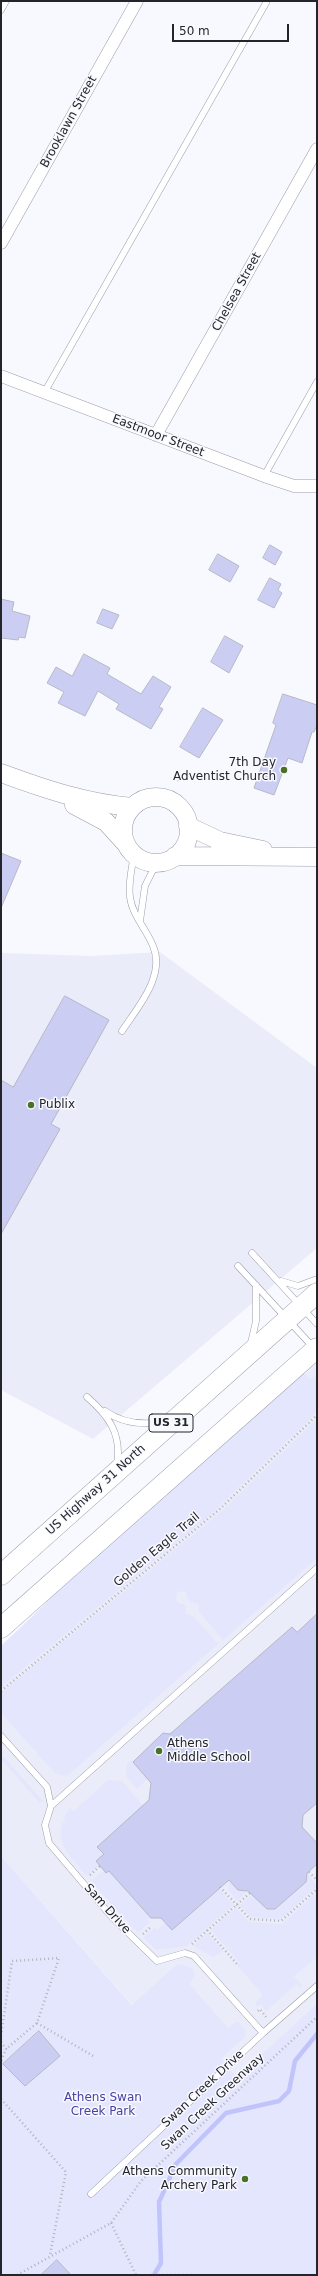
<!DOCTYPE html>
<style>
body{margin:0}
#map{position:relative;width:318px;height:2276px;overflow:hidden;background:#f8f9ff;font-family:"DejaVu Sans",sans-serif}
canvas{display:block}
.frame{position:absolute;inset:0;border:2px solid #24252a;pointer-events:none}
.scale{position:absolute;left:172px;top:24px;width:117px;height:18px;box-sizing:border-box;border:2px solid #24252a;border-top:0;padding-left:5px;font-size:12px;line-height:14px;white-space:nowrap;color:#24252a;-webkit-text-stroke:3px #f8f9ff;paint-order:stroke}
</style>
<div id="map">
<canvas width="318" height="2276"></canvas>
<div class="frame"></div>
<div class="scale">50 m</div>
</div>
<script>
const ctx = document.querySelector('canvas').getContext('2d');
ctx.lineJoin = 'round';
function paint(path, color) { ctx.fillStyle = color; ctx.fill(path, 'evenodd'); }
function stroke(path, color, width, dash) { ctx.strokeStyle = color; ctx.lineWidth = width; ctx.lineCap = dash ? 'butt' : 'round'; ctx.setLineDash(dash || []); ctx.stroke(path); }
function drawText(font, color, halo, rows, align = 'center') {
  ctx.font = font + ' "DejaVu Sans",sans-serif'; ctx.lineWidth = 3; ctx.setLineDash([]); ctx.textBaseline = 'middle'; ctx.strokeStyle = halo; ctx.fillStyle = color; for (const [text, x, y, turn = 0] of rows) {
    ctx.save(); ctx.translate(x, y); ctx.rotate((+turn || 0) * Math.PI / 180); ctx.textAlign = isNaN(turn) ? turn : align; if (halo) ctx.strokeText(text, 0, 0); ctx.fillText(text, 0, 0); ctx.restore();
  }
}
paint(new Path2D(`
 M160,952L317,1068V1248L93,1439L1,1390V953L91,956Z
 M317,1363V2028L251,2092L220,2058L136,2009L1,1856V1646Z`), '#ebecf9');
paint(new Path2D(`
 M301,1370L310,1379L317,1375V1412L212,1513L1,1687V1646L44,1605L65,1582Z
 M317,1419V1558L223,1640L199,1612V1605L188,1600L186,1591L177,1592L176,1600L180,1604H184L186,1607L185,1613L194,1617L218,1644L67,1776L56,1774L1,1713V1693L222,1511Z
 M1,1754L41,1799L43,1802L40,1803L1,1759Z
 M131,1760L147,1779L137,1789L126,1777L127,1764Z
 M108,1780L122,1781L143,1806L98,1847L104,1854L96,1861L99,1865L87,1876C74,1861 54,1844 63,1822L65,1823L64,1817L70,1808L74,1811Z
 M1,1856L132,2005L175,1966L182,1964L193,1969L195,1976L189,1984L228,2028L238,2021L246,2031L245,2037L221,2058L237,2077L317,2004V2275H1Z
 M109,1871L151,1918L147,1919L150,1922L138,1933L91,1881L102,1872Z
 M307,1873L317,1886L281,1919L251,1917L240,1905L252,1895L267,1909H275L306,1882Z
 M229,1881L238,1890L248,1891L237,1901L228,1890Z
 M219,1888L233,1905L187,1946L157,1950L143,1938L155,1927L157,1930L165,1923L172,1930Z
 M317,1892V1957L294,1976L302,1986L300,1988L297,1984L266,2011L261,2004L257,2007L255,2003L263,1995L237,1965L240,1963L211,1930L236,1908L249,1922L282,1924Z
 M207,1933L223,1951L213,1957L193,1946Z`), '#e4e6fe');
stroke(new Path2D(`
 M154,2275L161,2263L159,2202L176,2164L226,2113L279,2101L289,2091L295,2061L317,2034`), '#c1c4fa', 4.5);
const building = new Path2D(`
 M270,545L282,552L275,565L263,558Z
 M218,554L239,566L230,582L209,570Z
 M270,578L281,584L278,590L282,593L274,608L258,600Z
 M1,599L14,602L12,611L30,616L25,638L19,637L18,640L1,638Z
 M103,609L119,615L112,629L97,623Z
 M225,636L243,646L229,673L211,662Z
 M84,654L110,668L107,674L141,694L153,676L171,687L159,707L163,709L151,729L116,709L119,704L98,691L85,716L58,703L64,692L47,683L56,667L72,676Z
 M283,694L317,705V725L314,732H312L302,763L288,758L274,795L254,788L276,725L273,723Z
 M203,708L223,720L199,758L180,747Z
 M1,853L21,861L1,908Z
 M65,996L109,1020L51,1124L60,1129L1,1234V1080L13,1087Z
 M317,1614V1803L303,1815L302,1827L317,1843V1864L307,1873L306,1882L275,1909H267L248,1891L238,1890L229,1880L172,1930L161,1918H151L109,1871L106,1873L96,1861L104,1854L97,1847L149,1800L151,1783L133,1762L163,1733L170,1734L292,1627L297,1632Z
 M39,2031L60,2056L25,2086L3,2064Z
 M57,2260L71,2275H41Z`);
paint(building, '#cbcef2');
stroke(building, '#b7b8c6', 1);
const lane = new Path2D(`
 M1,10L6,1
 M44,393L266,3
 M264,476L317,382
 M140,921L145,886L157,862
 M122,1031C137,1008 166,976 153,946C147,930 132,915 130,897C128,883 132,868 134,854
 M252,1253L317,1324
 M238,1266L313,1347
 M281,1281L298,1286L317,1279
 M251,1343L256,1321V1285
 M87,1397C109,1416 122,1434 117,1465
 M105,1411C122,1423 144,1425 163,1422
 M1,1736L47,1787L51,1806L45,1825L49,1843L111,1916L157,1961L185,1953L194,1956L263,2033
 M51,1806L317,1568
 M91,2194L263,2033L317,1986`);
const street = new Path2D(`
 M1,243L137,1
 M1,376L264,476L294,486H317
 M156,435L317,149`);
const secondary = new Path2D(`
 M1,773C44,789 86,803 132,807
 M123 830a33 33 0 1 1 66 0a33 33 0 1 1-66 0Z
 M74,805L106,822L126,844
 M188,826L220,841L263,850
 M175,856L317,857`);
const primary = new Path2D(`
 M1,1575L317,1293
 M1,1628L317,1348`);
stroke(lane, '#9a9ba9', 7);
stroke(street, '#9a9ba9', 13);
stroke(secondary, '#9a9ba9', 19);
stroke(primary, '#9a9ba9', 21);
stroke(new Path2D(`
 M178,780L181,782
 M1,1691L221,1508L317,1415
 M309,1872L317,1880
 M90,1875L100,1866
 M220,1887L250,1919L281,1921L317,1889
 M207,1930L237,1964
 M143,1934L152,1926
 M192,1944L250,1893
 M258,2011L260,2009L266,2017
 M37,2023L95,2057
 M1,2036L12,1961L59,1958L37,2023L6,2049
 M1,2042L6,2049L1,2061
 M1,2099L66,2172L50,2255
 M111,2223L136,2275
 M17,2275L111,2223L141,2181L317,2017
 M151,2275H195`), '#b1b2b8', 2.5, [1, 3]);
stroke(lane, '#fff', 6);
stroke(street, '#fff', 12);
stroke(secondary, '#fff', 18);
stroke(primary, '#fff', 20);
for (const [x, y, r, color] of [
 [284,770,4,"#4b7029"],
 [31,1105,4,"#4b7029"],
 [159,1751,4,"#4b7029"],
 [245,2179,4,"#4b7029"]
]) { const dot = new Path2D(); dot.arc(x, y, r, 0, 2 * Math.PI); ctx.fillStyle = color; ctx.fill(dot); stroke(dot, '#f8f9ff', 1.5); }
for (const [x, y, w] of [
 [171,1423,44]
]) { const box = new Path2D(); box.roundRect(x - w / 2, y - 9, w, 18, 3); ctx.fillStyle = '#f8f9ff'; ctx.fill(box); stroke(box, '#24252a', 1); }
drawText('bold 11px', '#24252a', null, [
 ["US 31",171,1423]
]);
drawText('12px', '#24252a', '#f8f9ff', [
 ["Brooklawn Street",69,122,-61],
 ["Chelsea Street",237,292,-61],
 ["Eastmoor Street",158,436,21],
 ["US Highway 31 North",96,1490,-42],
 ["Golden Eagle Trail",157,1550,-40],
 ["Sam Drive",107,1909,48],
 ["Swan Creek Drive",203,2089,-43],
 ["Swan Creek Greenway",213,2102,-43]
]);
drawText('12px', '#24252a', '#f8f9ff', [
 ["7th Day",276,763],
 ["Adventist Church",276,777],
 ["Publix",39,1105,"left"],
 ["Athens",167,1744,"left"],
 ["Middle School",167,1758,"left"],
 ["Athens Community",237,2172],
 ["Archery Park",237,2186]
], 'right');
drawText('12px', '#4a41a4', '#f8f9ff', [
 ["Athens Swan",103,2098],
 ["Creek Park",103,2112]
]);
</script>
